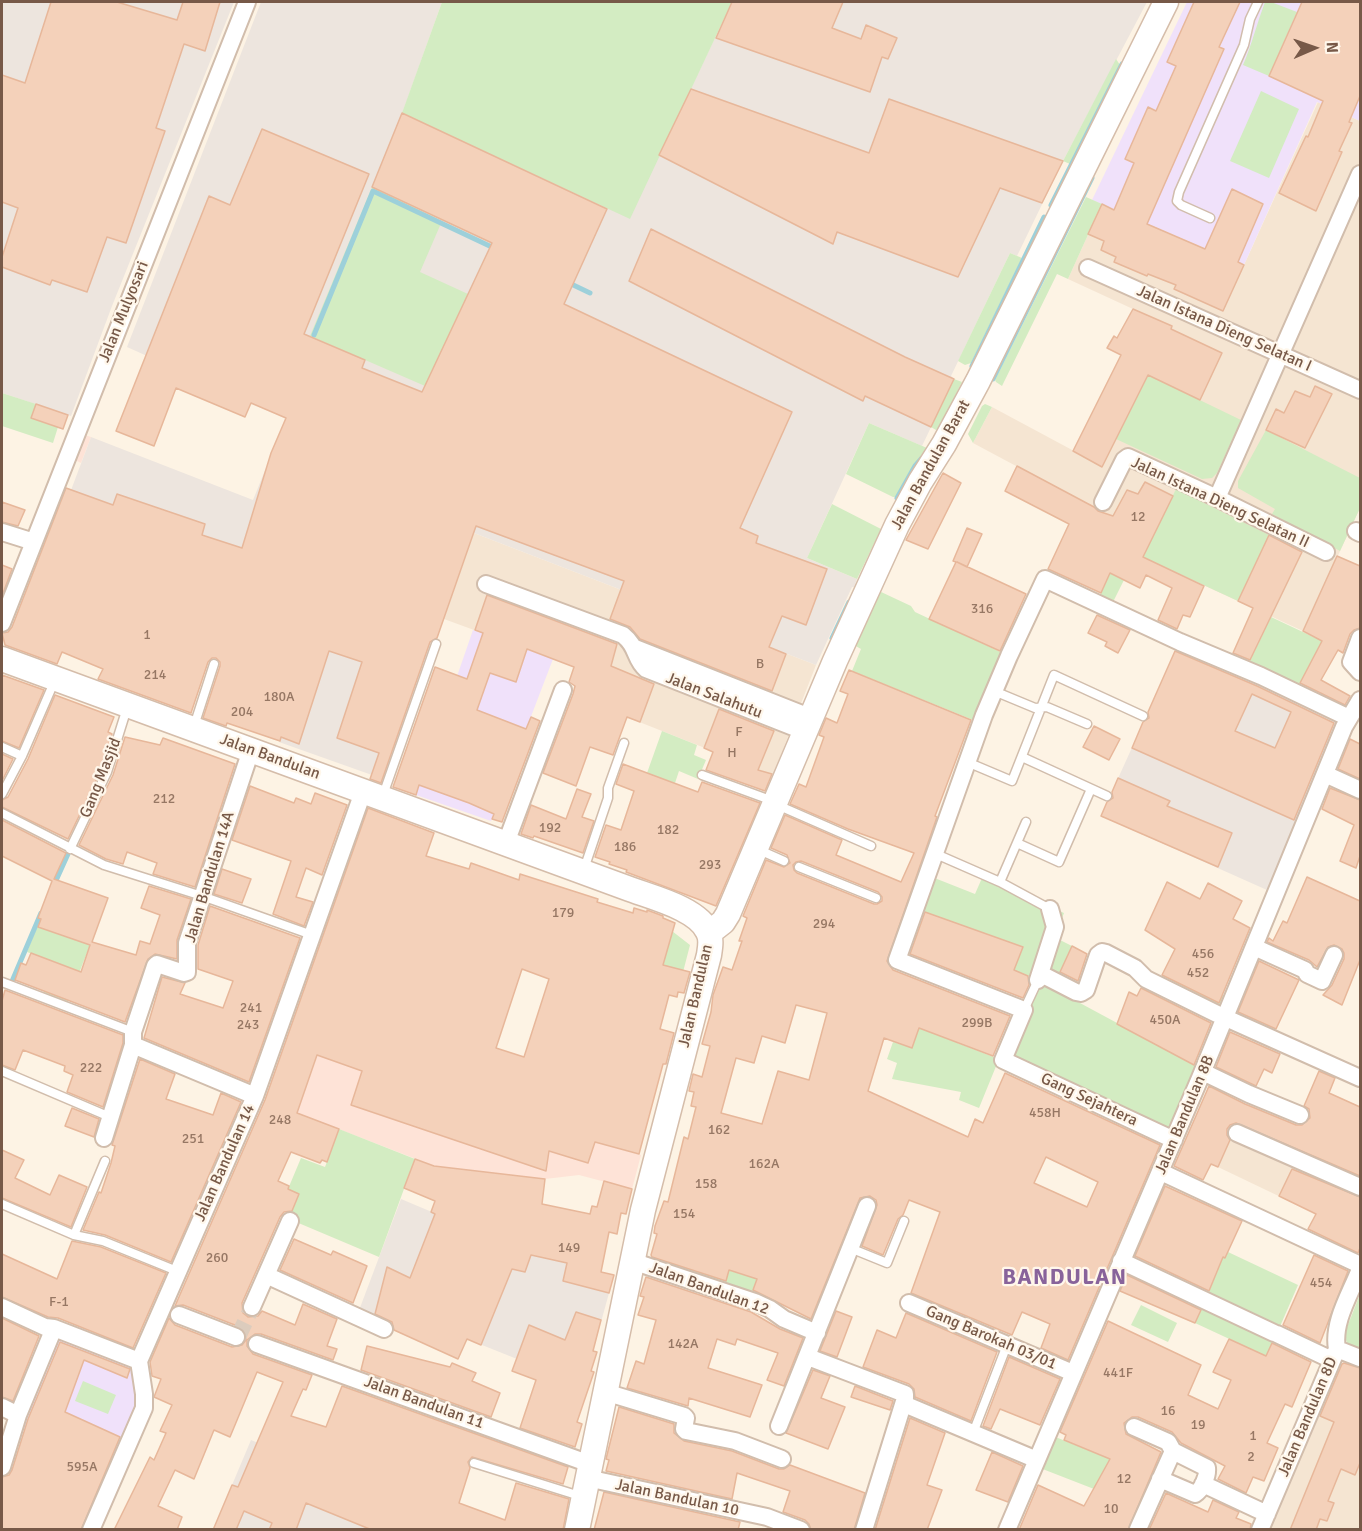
<!DOCTYPE html>
<style>
body{margin:0}
#map{position:relative;width:1362px;height:1531px;overflow:hidden;background:#fdf3e4;font-family:Signika,sans-serif}
canvas{display:block}
.frame{position:absolute;inset:0;border:3px solid #775948;pointer-events:none}
.north{position:absolute;left:1284px;top:18px;width:60px;height:60px;-webkit-text-stroke:4px #fff7eb;paint-order:stroke;rotate:88deg;font-size:16px;font-weight:700;line-height:24px;text-align:center;color:#775948}
.north::after{content:'';display:block;margin:auto;width:21px;height:27px;background:#775948;clip-path:polygon(50% 0,100% 100%,50% 72%,0 100%)}
</style>
<div id="map">
<canvas width="1362" height="1531"></canvas>
<div class="frame"></div>
<div class="north">N</div>
</div>
<script>
const ctx = document.querySelector('canvas').getContext('2d');
ctx.lineJoin = 'round';
function paint(path, color) { ctx.fillStyle = color; ctx.fill(path, 'evenodd'); }
function stroke(path, color, width, dash) { ctx.strokeStyle = color; ctx.lineWidth = width; ctx.lineCap = dash ? 'butt' : 'round'; ctx.setLineDash(dash || []); ctx.stroke(path); }
function drawText(font, color, halo, rows, align = 'center') {
  ctx.font = font + ' Signika,sans-serif'; ctx.lineWidth = 4.5; ctx.setLineDash([]); ctx.textBaseline = 'middle'; ctx.strokeStyle = halo; ctx.fillStyle = color; for (const [text, x, y, turn = 0] of rows) {
    ctx.save(); ctx.translate(x, y); ctx.rotate((+turn || 0) * Math.PI / 180); ctx.textAlign = isNaN(turn) ? turn : align; if (halo) ctx.strokeText(text, 0, 0); ctx.fillText(text, 0, 0); ctx.restore();
  }
}
paint(new Path2D(`
 M1318,102L1360,121V508L1303,631L1153,562L1089,505L973,443L992,407L1102,466L1172,327L1068,279L1102,204L1244,265Z
 M474,533L816,665L773,775L604,708L613,681L444,619Z
 M1250,1097L1360,1143V1235L1218,1167Z
 M1350,1361L1360,1366V1529L1270,1530L1341,1364Z`), '#f5e5d2');
paint(new Path2D(`
 M85,435L91,437L81,463L75,460Z
 M331,1017L595,1142L641,1155L632,1189L579,1175L545,1179L434,1166L297,1113Z`), '#fee3d7');
paint(new Path2D(`
 M2,2H234L112,306L71,416L2,393Z
 M261,2H442L402,114L659,155L732,2H1147L1063,161L1017,256L1010,253L951,376L954,379L922,446L869,423L807,558L857,579L854,587H852L816,665L474,533L386,780L279,742L296,693L50,546L91,437L253,500L318,340L310,337L279,415L127,347Z
 M1178,646L1340,717L1267,890L1101,816Z
 M401,1199L534,1255L614,1275L593,1351L530,1326L517,1359L467,1339L458,1359L358,1313Z
 M251,1440L337,1475L417,1529L213,1530Z`), '#ede5de');
paint(new Path2D(`
 M1187,2H1360V121L1317,102L1244,265L1092,200Z
 M473,630L553,659L491,821L416,795Z
 M58,1335L133,1364L139,1403L112,1468L19,1427Z`), '#f0e1fa');
paint(new Path2D(`
 M442,2H732L630,219L402,113Z
 M1265,2H1271L1297,12L1269,76L1243,65C1252,44 1257,23 1265,2Z
 M1116,59L1120,65L1070,164L1063,161Z
 M1261,91L1299,109L1269,178L1230,161Z
 M372,187L442,221L420,272L468,294L425,386L310,336Z
 M1086,197L1102,204L1068,279L1057,274L1002,386L996,382L995,380Z
 M1010,253L1022,258L971,363L965,365L958,361Z
 M1148,375L1241,420L1217,473L1212,478L1202,479L1116,439Z
 M954,379L962,382L939,428L936,430L931,427Z
 M2,393L36,404L31,418L58,427L53,443L2,426Z
 M985,404L992,407L973,443L968,434L982,406Z
 M869,423L927,448L914,465L897,497H893L846,474Z
 M1266,430L1360,478V508L1340,551L1272,514L1275,509L1238,488V481Z
 M1176,489L1269,535L1238,601L1143,557Z
 M832,504L881,529L857,579L807,558Z
 M1122,547L1137,554L1111,606L1098,600Z
 M879,591L911,606L915,612L1007,655L978,722L852,671L861,649L854,645Z
 M1271,617L1322,641L1298,687L1249,663Z
 M662,731L697,745L694,755L706,760L698,779L679,771L675,783L647,773Z
 M932,877L975,894L982,878L1064,913L1054,937L1072,946L1054,989L1195,1065L1168,1134L1013,1058L1010,1051L1040,981L1014,970L1023,947L919,910Z
 M37,926L90,945L67,1004L43,995L55,962L27,952Z
 M672,931L690,945L682,976L662,970Z
 M1166,967L1224,996L1218,1012L1159,982Z
 M919,1028L999,1059L979,1108L959,1100L961,1092L892,1079L897,1063L887,1059L893,1042L912,1047Z
 M339,1129L415,1159L379,1257L289,1219L299,1194L288,1189L301,1158L325,1167Z
 M1228,1252L1298,1285L1278,1331L1207,1297L1223,1257L1225,1258Z
 M665,1258L718,1267L744,1275L775,1269L763,1301L662,1268Z
 M1360,1294V1351L1348,1345L1344,1335Z
 M1204,1303L1275,1336L1266,1356L1195,1323Z
 M1141,1305L1177,1323L1168,1342L1131,1325Z
 M83,1381L116,1395L108,1414L75,1401Z
 M1053,1436L1110,1459L1094,1489L1040,1468Z`), '#d3ecc2');
stroke(new Path2D(`
 M1051,205L1122,64
 M567,282L590,293
 M314,335L373,191L496,249
 M972,366L1044,217
 M993,379L1092,178
 M897,498L915,466L922,458
 M832,638L849,602
 M54,885L68,854
 M10,986L41,913`), '#9dd0da', 5);
const building = new Path2D(`
 M51,2H117L177,20L183,2H220L205,51L184,44L156,128L165,131L126,243L107,237L87,292L52,280L50,285L2,267V257L18,208L2,202V75L25,83Z
 M732,2H843L832,28L861,39L866,25L897,38L888,59L882,57L870,92L716,38Z
 M1194,2H1240L1219,47L1224,49L1147,224L1205,249L1232,189L1263,204L1238,262L1244,265L1223,311L1174,289L1176,285L1148,274L1147,276L1114,262L1116,257L1101,250L1104,241L1088,234L1102,204L1114,210L1134,163L1125,159L1148,107L1156,111L1176,66L1167,62Z
 M1302,2H1360V96L1349,122L1352,123L1339,151L1342,152L1316,211L1279,193L1306,136L1308,137L1323,101L1269,76Z
 M691,89L869,153L889,99L1063,161L1042,203L1000,188L958,277L837,232L833,244L659,155Z
 M402,113L607,209L564,304L792,412L740,528L758,536L756,543L827,569L806,625L782,616L769,647L786,654L772,691L640,639L630,627L610,619L624,581L476,526L437,638L430,642L381,783L370,779L379,753L337,738L362,662L329,651L299,744L281,737L280,741L227,723L226,726L203,718L220,666V662L216,658H212L208,662L191,713L98,679L103,669L62,652L57,664L5,645L2,633L8,632L12,627L66,488L113,505L117,494L205,524L202,535L242,548L271,453L286,418L251,403L245,417L176,388L154,446L116,431L209,196L230,205L262,129L369,174L304,334L365,360L362,368L422,392L492,243L372,187Z
 M651,229L905,357L954,379L931,427L865,396L863,401L629,281Z
 M1133,309L1172,326L1171,329L1222,353L1200,400L1148,375L1102,467L1073,451L1121,355L1107,348L1114,336L1117,338Z
 M1315,386L1332,394L1305,448L1266,430L1276,409L1284,413L1295,391L1310,397Z
 M36,404L68,415L63,429L31,418Z
 M1017,466L1094,507L1098,511L1113,516L1127,490L1138,494L1145,482L1173,496L1143,557L1204,586L1190,617L1183,615L1177,629L1158,620L1172,588L1146,575L1140,588L1110,573L1101,593L1048,569L1069,524L1005,491Z
 M943,473L961,483L928,549L906,540Z
 M2,502L25,510L18,526L2,522Z
 M967,528L982,534L967,567L957,562L1026,594L1000,651L929,619L956,562L953,561Z
 M1269,535L1302,552L1250,660L1233,653L1253,608L1238,601Z
 M1337,556L1360,566V628L1354,630L1350,634L1343,653L1338,650L1321,680L1350,696L1345,705L1300,683L1322,641L1303,631Z
 M2,565L12,569L2,596Z
 M487,595L617,644L611,666L654,684L640,722L627,717L613,755L590,747L576,786L543,773L573,694L575,686L569,682L574,667L527,649L516,682L490,673L477,710L526,729L531,717L540,721L502,822L492,819L494,814L469,803L419,785L416,795L393,787L435,667L467,679L483,633L475,630Z
 M1097,615L1130,630L1118,653L1105,646L1107,642L1088,633Z
 M1175,651L1257,686L1334,723L1294,820L1132,748L1143,722L1149,718L1148,712ZM1252,694L1291,712L1275,748L1235,731Z
 M849,670L971,720L935,816L937,817L887,961L893,970L1010,1016L993,1056L919,1028L912,1048L884,1038L868,1091L968,1137L975,1119L983,1123L1005,1073L1160,1145L1068,1360L1041,1348L1050,1324L1022,1312L1012,1335L911,1293L940,1212L909,1200L903,1215L898,1219L883,1255L862,1246L877,1205L876,1200L870,1196L860,1198L811,1319L753,1290L757,1279L729,1270L726,1281L652,1257L651,1255L657,1234L654,1233L655,1226L664,1201L668,1202L684,1137L688,1139L696,1107L691,1106L694,1092L689,1091L693,1074L702,1077L710,1046L702,1044L711,1012L713,995L723,967L732,970L742,941H739L747,918L743,916L766,860L784,867L790,863L787,855L771,848L785,815L842,840L836,855L901,882L914,853L848,829L790,804L799,784L806,787L824,737L819,735L826,718L837,723L848,694L840,691ZM801,861L878,892L882,897V901L877,904H874L797,873L794,870L793,865L796,862ZM796,1005L827,1013L809,1080L778,1071L762,1124L721,1113L736,1058L754,1063L762,1036L785,1043ZM1046,1157L1098,1182L1087,1207L1034,1183Z
 M2,675L44,690L19,748L2,741Z
 M55,695L114,717L108,732L112,734L101,770L68,839L2,807V800L8,797L28,759Z
 M719,709L774,731L758,770L772,774L765,791L706,770L713,752L704,748Z
 M1094,726L1120,739L1109,760L1083,747Z
 M125,737L160,745L163,738L235,764L195,887L153,874L157,863L127,852L123,864L106,859L79,845L113,775Z
 M1350,739L1360,744V779L1338,769Z
 M2,754L13,759L2,781Z
 M623,764L698,792L702,782L760,803L716,906L626,872L627,870L609,864L610,862L595,857L606,825L621,830L634,791L616,784Z
 M1118,778L1170,801L1167,806L1232,833L1218,867L1101,816L1107,802L1113,798L1112,792Z
 M250,786L294,803L296,798L311,804L315,793L347,805L322,875L306,868L296,897L313,902L304,926L273,914L291,861L232,840Z
 M1330,788L1360,800V856L1356,868L1340,861L1354,825L1322,809Z
 M577,789L591,794L582,817L594,821L583,853L534,836L533,838L521,834L531,805L566,819Z
 M368,808L434,833L426,856L469,869L471,863L519,880L520,874L598,899L597,902L633,913L634,908L647,912V910L663,916V918L675,923L663,965L690,972L684,993L678,992L677,997L669,995L660,1029L674,1033L666,1064H663L639,1154L595,1142L588,1163L549,1151L546,1171L351,1105L362,1071L317,1055L297,1113L339,1129L327,1162L322,1160L320,1163L291,1152L278,1181L289,1186L288,1189L299,1194L292,1211L284,1212L280,1217L242,1303L243,1313L248,1317L258,1316L262,1311L295,1325L303,1304L337,1319L327,1346L337,1349L333,1360L261,1334H255L247,1340V1346L253,1354L312,1375L306,1390L303,1389L291,1416L326,1427L342,1386L568,1467L563,1484L472,1457L468,1462L470,1468L459,1503L505,1520L516,1483L569,1499L563,1530H372L306,1503L296,1530H269L272,1523L244,1511L236,1530H213L232,1485L238,1487L283,1382L257,1372L230,1437L214,1430L194,1479L175,1470L158,1506L182,1517L177,1530H114L150,1457L154,1460L166,1433L160,1431L172,1405L154,1397L161,1379L152,1376L150,1362L169,1318L175,1325L232,1347L242,1345L246,1340L244,1331L240,1327L183,1305L175,1306L265,1100ZM522,969L549,979L524,1057L496,1048Z
 M2,820L64,852L66,853L54,879L108,898L92,942L136,955L140,941L150,944L160,915L141,908L149,886L191,899L177,940V959L155,954L148,959L125,1022L15,980L21,963L26,965L31,953L81,972L90,945L38,927L41,919L38,918L52,881L2,856Z
 M222,869L251,879L242,903L214,894Z
 M1307,877L1360,901V960L1342,1005L1323,995L1332,985L1344,959V953L1342,949L1334,945L1328,947L1317,967L1309,960L1267,942L1269,938L1273,941L1283,921L1287,923Z
 M1167,882L1200,899L1208,883L1242,901L1233,919L1250,928L1219,1003L1162,975L1175,949L1145,930Z
 M210,906L300,938L249,1082L144,1038L162,977L185,983L180,994L223,1008L233,981L198,969V945Z
 M925,912L1023,947L1014,970L1028,976L1029,985L1023,998L910,954Z
 M1072,946L1087,954L1078,981L1060,972Z
 M1259,961L1299,980L1276,1029L1238,1012Z
 M1141,988L1211,1023L1194,1065L1117,1024L1129,992L1137,996Z
 M5,990L123,1035V1043L103,1107L67,1092L73,1075L64,1071L65,1066L23,1050L15,1070L2,1065V1001Z
 M1230,1032L1280,1054L1272,1073L1264,1069L1256,1086L1216,1067Z
 M140,1059L175,1074L166,1099L213,1115L221,1093L241,1102L171,1262L105,1235L83,1230L99,1192L101,1193L111,1163L115,1146L112,1145Z
 M1319,1071L1335,1078L1329,1093L1360,1107V1176L1236,1123L1230,1125L1227,1129V1135L1230,1140L1218,1167L1211,1164L1203,1180L1174,1166L1209,1086L1245,1104L1296,1125H1302L1310,1118L1309,1109L1304,1106Z
 M72,1108L99,1119L94,1137L65,1126Z
 M2,1150L24,1160L15,1178L50,1195L59,1175L87,1187L71,1227L2,1198Z
 M415,1159L434,1166L545,1179L542,1204L590,1214L592,1206L597,1207L604,1181L632,1189L626,1214L621,1213L617,1234L609,1232L601,1272L614,1275L609,1293L563,1281L567,1263L531,1255L525,1272L512,1269L481,1345L467,1339L458,1359L394,1330L392,1322L375,1314L387,1267L410,1278L435,1214L431,1212L435,1201L404,1188Z
 M1292,1169L1360,1197V1248L1358,1253L1308,1229L1316,1214L1279,1196Z
 M1165,1186L1242,1221L1225,1258L1223,1257L1209,1291L1135,1256Z
 M294,1239L331,1255L333,1251L367,1266L353,1303L280,1270Z
 M72,1241L101,1247L166,1273L133,1348L58,1318L48,1317L2,1297V1254L57,1279Z
 M1314,1255L1348,1271L1320,1343L1283,1325Z
 M1127,1275L1201,1310L1195,1323L1120,1291Z
 M646,1277L751,1312L780,1329L803,1338L784,1386L767,1380L778,1353L737,1339L735,1345L717,1339L708,1368L762,1385L750,1417L689,1398L688,1406L627,1388L636,1361L644,1364L656,1320L638,1315L644,1297L640,1296Z
 M836,1311L852,1317L837,1357L820,1351Z
 M576,1312L601,1320L593,1351L597,1352L591,1371L594,1372L577,1422L582,1424L575,1447L520,1428L536,1380L512,1371L529,1325L565,1340Z
 M906,1313L997,1352L971,1421L915,1397L914,1389L909,1384L863,1367L877,1330L896,1338Z
 M2,1318L39,1336L13,1401L2,1397Z
 M1108,1321L1201,1365L1188,1395L1218,1409L1231,1380L1213,1372L1229,1339L1266,1356L1272,1343L1311,1362L1292,1407L1285,1404L1267,1443L1278,1448L1264,1481L1253,1477L1246,1493L1218,1479L1225,1466L1181,1443L1172,1432L1138,1417H1132L1124,1423L1126,1434L1161,1452L1128,1530H1019L1038,1485L1084,1506L1110,1459L1064,1440L1066,1435L1060,1432Z
 M60,1342L130,1369L127,1378L84,1360L65,1412L120,1437L81,1530H2V1477L9,1475L12,1470L28,1419Z
 M367,1346L450,1367L452,1363L476,1373L472,1381L500,1393L491,1417L361,1370Z
 M1009,1357L1060,1379L1040,1425L1000,1409L991,1429L983,1426Z
 M1344,1363L1360,1368V1463L1355,1475L1341,1469L1328,1501L1334,1503L1327,1521L1320,1519L1316,1530H1290L1334,1422L1320,1416L1342,1364Z
 M813,1370L830,1376L821,1398L845,1407L828,1449L786,1433Z
 M855,1386L893,1401L890,1410L851,1397Z
 M619,1407L674,1424V1433L684,1441L732,1451L779,1469H784L790,1465L865,1493L854,1530H811L809,1524L805,1520L783,1512L790,1491L737,1473L732,1499L606,1471L609,1460L606,1459Z
 M910,1418L945,1433L927,1485L942,1490L927,1530H875Z
 M992,1452L1023,1466L1008,1502L976,1490Z
 M604,1492L740,1522L738,1530H594Z
 M1166,1493L1208,1512L1213,1500L1239,1512L1236,1518L1251,1524L1250,1530H1149Z`);
paint(building, '#f4d1ba');
stroke(building, '#e7b79a', 1.5);
stroke(new Path2D(`
 M238,1337L252,1307`), '#dcccbd', 16, [16, 8]);
const lane = new Path2D(`
 M1210,218L1181,205L1177,201L1179,192L1244,45L1250,19L1258,2
 M994,691L1035,708L1047,707L1087,724
 M194,726L214,664
 M2,747L22,756
 M1022,757L1107,796
 M967,762L1012,781L1054,675L1143,716
 M702,775L773,801
 M2,794L22,756L55,680
 M383,795L436,644
 M775,804L871,846
 M2,813L104,865L202,896L312,935
 M1017,843L1059,862L1091,789
 M70,849L107,772L127,708
 M757,849L784,861
 M936,854L1000,882L1050,909
 M799,867L876,898
 M584,869L608,798V788L624,743
 M1000,882L1026,822
 M2,982L133,1032
 M1024,1010L1038,980
 M2,1071L110,1117
 M2,1204L74,1235L103,1241L177,1271
 M74,1235L105,1161
 M850,1248L887,1263L904,1221
 M973,1433L1007,1345
 M474,1463L583,1497`);
const street = new Path2D(`
 M1088,268L1360,390
 M1217,498L1360,174
 M1103,502L1124,460L1128,457L1217,498L1326,552
 M1356,531L1360,533
 M2,532L34,542
 M486,584L623,635C638,647 634,659 646,669L806,732
 M2,623L247,2
 M1360,638L1351,662L1360,672
 M635,648L812,718
 M1325,774L1360,790
 M506,843L563,690
 M1254,947L1305,970L1307,974L1322,981L1334,955
 M1041,974L1076,992L1081,993L1086,990L1098,955L1102,952L1106,953L1135,968L1146,979L1217,1014L1360,1078
 M1038,980L1055,927L1050,909
 M133,1045L255,1096
 M1203,1072L1249,1094L1300,1115
 M1237,1133L1360,1187
 M104,1138L133,1045V1032L155,966L157,964L184,973L187,972V943L251,750
 M1174,1140L1003,1060L1024,1010L897,960L984,715L1009,656L1045,579L1180,642L1261,676L1349,718
 M1161,1172L1360,1265
 M632,1261L755,1302L770,1309L784,1319L817,1333
 M1121,1261L1274,1333
 M266,1275L384,1329
 M909,1303L1073,1373
 M2,1307L45,1327L54,1328L139,1361
 M252,1307L290,1221
 M179,1315L236,1337
 M1277,1334L1332,1360
 M257,1344L590,1464
 M1337,1349L1360,1358
 M808,1357L905,1394V1398L864,1530
 M605,1392L684,1416L686,1418L684,1429L686,1431L735,1441L782,1459
 M904,1404L1037,1460
 M2,1407L18,1415
 M779,1426L867,1206
 M1134,1427L1168,1442L1173,1451L1207,1468C1208,1476 1202,1490 1195,1494L1160,1479
 M2,1467L18,1415L54,1328
 M587,1478L767,1517L801,1530
 M1203,1484L1267,1514
 M1138,1529L1173,1451
 M91,1530L144,1408V1394L139,1361L255,1096L363,792
 M1007,1530L1200,1078L1344,727L1360,700
 M1260,1530L1337,1349C1332,1322 1351,1293 1360,1269`);
const secondary = new Path2D(`
 M2,659L627,888C650,897 698,908 708,932C712,939 710,948 709,955L643,1210L577,1530
 M709,933L723,922L728,914L835,661L897,525L920,482L944,444L978,381L1166,2`);
stroke(lane, '#d1bdac', 11);
stroke(street, '#d1bdac', 20);
stroke(secondary, '#d5bdaa', 27);
stroke(lane, '#fff', 8);
stroke(street, '#fff', 16);
stroke(secondary, '#fff', 24);
drawText('14px', '#967764', null, [
 ["12",1138,517],
 ["316",982,609],
 ["1",147,635],
 ["B",760,664],
 ["214",155,675],
 ["180A",279,697],
 ["204",242,712],
 ["F",739,732],
 ["H",732,753],
 ["212",164,799],
 ["192",550,828],
 ["182",668,830],
 ["186",625,847],
 ["293",710,865],
 ["179",563,913],
 ["294",824,924],
 ["456",1203,954],
 ["452",1198,973],
 ["241",251,1008],
 ["450A",1165,1020],
 ["299B",977,1023],
 ["243",248,1025],
 ["222",91,1068],
 ["458H",1045,1113],
 ["248",280,1120],
 ["162",719,1130],
 ["251",193,1139],
 ["162A",764,1164],
 ["158",706,1184],
 ["154",684,1214],
 ["149",569,1248],
 ["260",217,1258],
 ["454",1321,1283],
 ["F-1",59,1302],
 ["142A",683,1344],
 ["441F",1118,1373],
 ["16",1168,1411],
 ["19",1198,1425],
 ["1",1253,1436],
 ["2",1251,1457],
 ["595A",82,1467],
 ["12",1124,1479],
 ["10",1111,1509]
]);
drawText('16px', '#775948', '#fff7eb', [
 ["Jalan Mulyosari",124,312,-68],
 ["Jalan Istana Dieng Selatan I",1224,329,24],
 ["Jalan Bandulan Barat",931,465,-61],
 ["Jalan Istana Dieng Selatan II",1220,503,25],
 ["Jalan Salahutu",714,696,21],
 ["Jalan Bandulan",270,757,20],
 ["Gang Masjid",101,778,-68],
 ["Jalan Bandulan 14A",210,877,-73],
 ["Jalan Bandulan",696,996,-77],
 ["Gang Sejahtera",1089,1100,25],
 ["Jalan Bandulan 8B",1185,1115,-67],
 ["Jalan Bandulan 14",225,1163,-66],
 ["Jalan Bandulan 12",709,1289,20],
 ["Gang Barokah 03/01",991,1338,23],
 ["Jalan Bandulan 11",424,1403,20],
 ["Jalan Bandulan 8D",1308,1417,-67],
 ["Jalan Bandulan 10",677,1498,12]
]);
ctx.letterSpacing = '1.5px';
drawText('bold 22px', '#88639b', '#fff7eb', [
 ["BANDULAN",1065,1278]
]);
ctx.letterSpacing = '0px';
</script>
